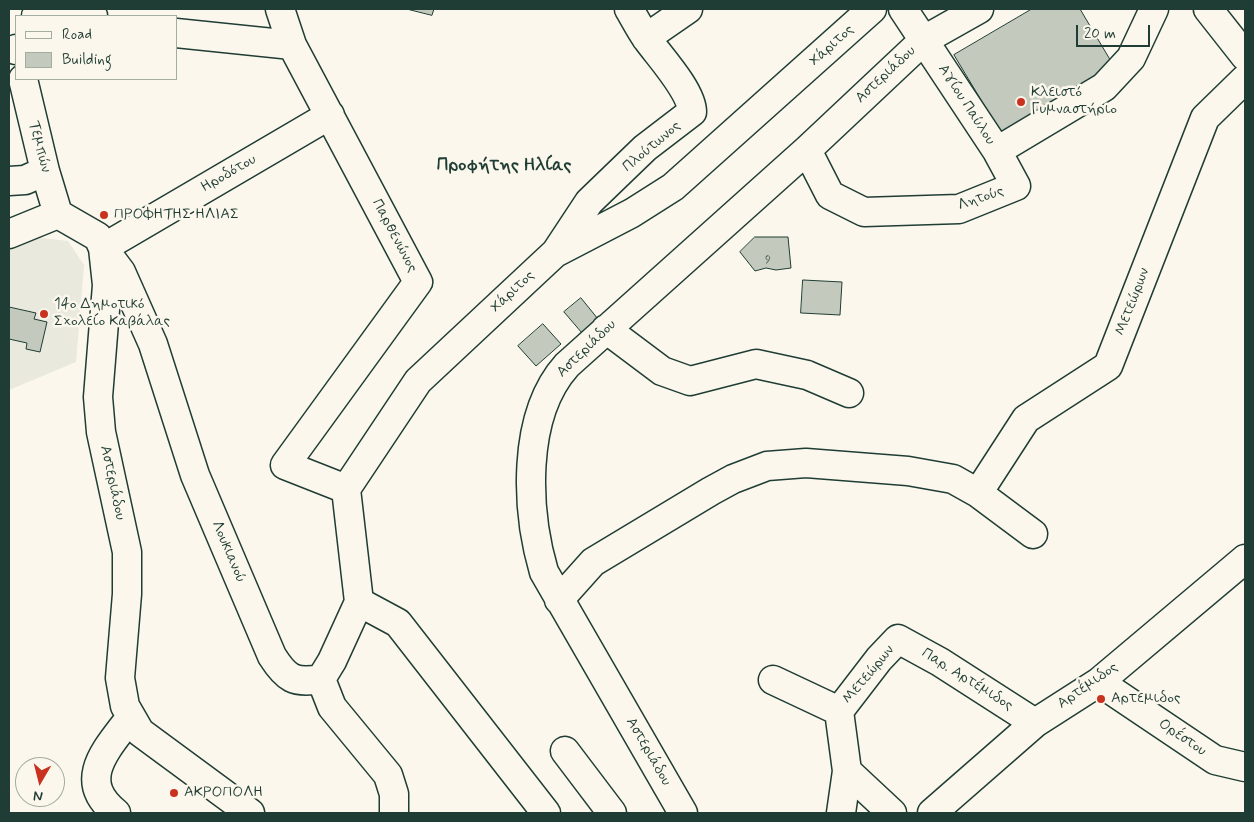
<!DOCTYPE html>
<meta charset="utf-8">
<style>
body{margin:0}
#map{position:relative;width:1254px;height:822px;overflow:hidden;background:#fbf7ec;font-family:Mynerve,sans-serif}
canvas{display:block}
.frame{position:absolute;inset:0;border:10px solid #1f3d34;pointer-events:none}
.legend{position:absolute;left:15px;top:15px;width:162px;height:65px;box-sizing:border-box;background:#fbf7ec;border:1px solid #a3ada2;margin:0;padding:6px 9px;list-style:none;font-size:15px;color:#1f3d34}
.legend li{display:flex;align-items:center;gap:10px;height:25px}
.legend b{width:25px;border:1px solid #a3ada2}
.north{position:absolute;left:15px;top:757px;width:50px;height:50px;box-sizing:border-box;background:#fbf7ec;border:1px solid #a3ada2;border-radius:50%;rotate:188deg;font-size:14px;font-weight:700;line-height:20px;text-align:center;color:#1f3d34}
.north::after{content:'';display:block;margin:auto;width:18px;height:22px;background:#c8321e;clip-path:polygon(50% 0,100% 100%,50% 72%,0 100%)}
.scale{position:absolute;left:1076px;top:25px;width:74px;height:22px;box-sizing:border-box;border:2px solid #1f3d34;border-top:0;padding-left:6px;font-size:15px;line-height:18px;white-space:nowrap;color:#1f3d34;-webkit-text-stroke:4px #fbf7ec;paint-order:stroke}
</style>
<div id="map">
<canvas width="1254" height="822"></canvas>
<div class="frame"></div>
<ul class="legend">
<li><b style="height:6px;background:#fbf7ec"></b>Road</li>
<li><b style="height:14px;background:#c4c9be"></b>Building</li>
</ul>
<div class="north">N</div>
<div class="scale">20 m</div>
</div>
<script>
const ctx = document.querySelector('canvas').getContext('2d');
ctx.lineJoin = 'round';
function paint(path, color) { ctx.fillStyle = color; ctx.fill(path, 'evenodd'); }
function stroke(path, color, width, dash) { ctx.strokeStyle = color; ctx.lineWidth = width; ctx.lineCap = dash ? 'butt' : 'round'; ctx.setLineDash(dash || []); ctx.stroke(path); }
function drawText(font, color, halo, rows, align = 'center') {
  ctx.font = font + ' Mynerve,sans-serif'; ctx.lineWidth = 5; ctx.setLineDash([]); ctx.textBaseline = 'middle'; ctx.strokeStyle = halo; ctx.fillStyle = color; for (const [text, x, y, turn = 0] of rows) {
    ctx.save(); ctx.translate(x, y); ctx.rotate((+turn || 0) * Math.PI / 180); ctx.textAlign = isNaN(turn) ? turn : align; if (halo) ctx.strokeText(text, 0, 0); ctx.fillText(text, 0, 0); ctx.restore();
  }
}
paint(new Path2D(`
 M35,237L68,241L84,265L76,362L9,390V249Z`), '#eae9de');
const building = new Path2D(`
 M407,9H434L432,15Z
 M1032,9H1080L1115,68L1002,135L954,55Z
 M755,237H788L791,268L776,270L766,268L755,271L740,252Z
 M803,280L842,282L840,315L801,313Z
 M581,298L598,319L582,333L564,312Z
 M9,307L36,313L34,319L47,322L40,352L26,349L27,343L9,339Z
 M543,324L561,344L536,366L518,346Z`);
paint(building, '#c4c9be');
stroke(building, '#1f3d34', 1);
const minor = new Path2D(`
 M60,9L93,16
 M280,9L292,45L418,282L285,465L346,489
 M903,9L997,151
 M1208,9L1245,56
 M36,16L41,9
 M176,33L292,45
 M646,38L688,9
 M16,49V50
 M23,79L45,171L58,214
 M807,150L830,195L864,212L959,209L1016,186L997,151L1104,87L1131,58L1154,9
 M9,181L25,180L45,171
 M9,234L58,214L98,237L103,248L121,272L153,344L195,475L272,656C286,678 294,684 321,679
 M103,248L107,285L98,397L101,432L127,552V594L120,678L125,706L140,732L250,813
 M103,248L330,115
 M556,252L589,202L645,148L692,112C692,91 659,56 647,39C640,29 635,19 629,9
 M606,329L662,371L690,381L756,364L807,375L849,393
 M978,493L1026,419L1108,366L1205,118L1245,79
 M559,600L593,562L711,491L733,479L767,466L806,463L908,471L953,479L978,493L1033,534
 M359,602L398,623L546,813
 M321,679L332,661L359,602L346,489L418,381L555,253L632,213L673,187L872,9
 M321,679L332,707L388,775L394,794V813
 M773,680L839,711L847,771L841,813
 M1099,682L1215,760L1245,767
 M839,711L879,659L898,639L940,662L1035,723
 M565,751L612,813
 M847,771L892,813
 M116,813C75,780 107,749 130,718
 M683,813L544,572C526,511 521,416 567,365L807,150L924,40L979,9
 M932,813L1035,723L1099,682L1245,559`);
stroke(minor, '#1f3d34', 31);
stroke(minor, '#fbf7ec', 28);
for (const [x, y, r, color] of [
 [1021,102,5,"#c8321e"],
 [104,215,5,"#c8321e"],
 [44,314,5,"#c8321e"],
 [1101,699,5,"#c8321e"],
 [174,793,5,"#c8321e"]
]) { const dot = new Path2D(); dot.arc(x, y, r, 0, 2 * Math.PI); ctx.fillStyle = color; ctx.fill(dot); stroke(dot, '#fbf7ec', 2); }
drawText('12px', '#486056', null, [
 ["9",768,260]
]);
drawText('15px', '#1f3d34', '#fbf7ec', [
 ["Χάριτος",832,46,-42],
 ["Αστεριάδου",886,75,-43],
 ["Αγίου Παύλου",966,105,57],
 ["Τεμπών",39,147,76],
 ["Πλούτωνος",652,147,-40],
 ["Ηροδότου",229,174,-30],
 ["Λητούς",981,199,-19],
 ["Παρθενώνος",394,236,62],
 ["Χάριτος",513,292,-43],
 ["Μετεώρων",1133,302,-69],
 ["Αστεριάδου",587,349,-44],
 ["Αστεριάδου",112,483,78],
 ["Λουκιανού",228,552,67],
 ["Μετεώρων",869,675,-50],
 ["Παρ. Αρτέμιδος",967,680,32],
 ["Αρτέμιδος",1088,686,-35],
 ["Ορέστου",1182,738,34],
 ["Αστεριάδου",648,752,60]
]);
drawText('15px', '#1f3d34', '#fbf7ec', [
 ["Κλειστό",1031,93],
 ["Γυμναστήριο",1031,110],
 ["ΠΡΟΦΗΤΗΣ ΗΛΙΑΣ",114,215],
 ["14ο Δημοτικό",54,305],
 ["Σχολείο Καβάλας",54,322],
 ["Αρτεμιδος",1111,699],
 ["ΑΚΡΟΠΟΛΗ",184,793]
], 'left');
drawText('bold 18px', '#1f3d34', '#fbf7ec', [
 ["Προφήτης Ηλίας",504,166]
]);
</script>
